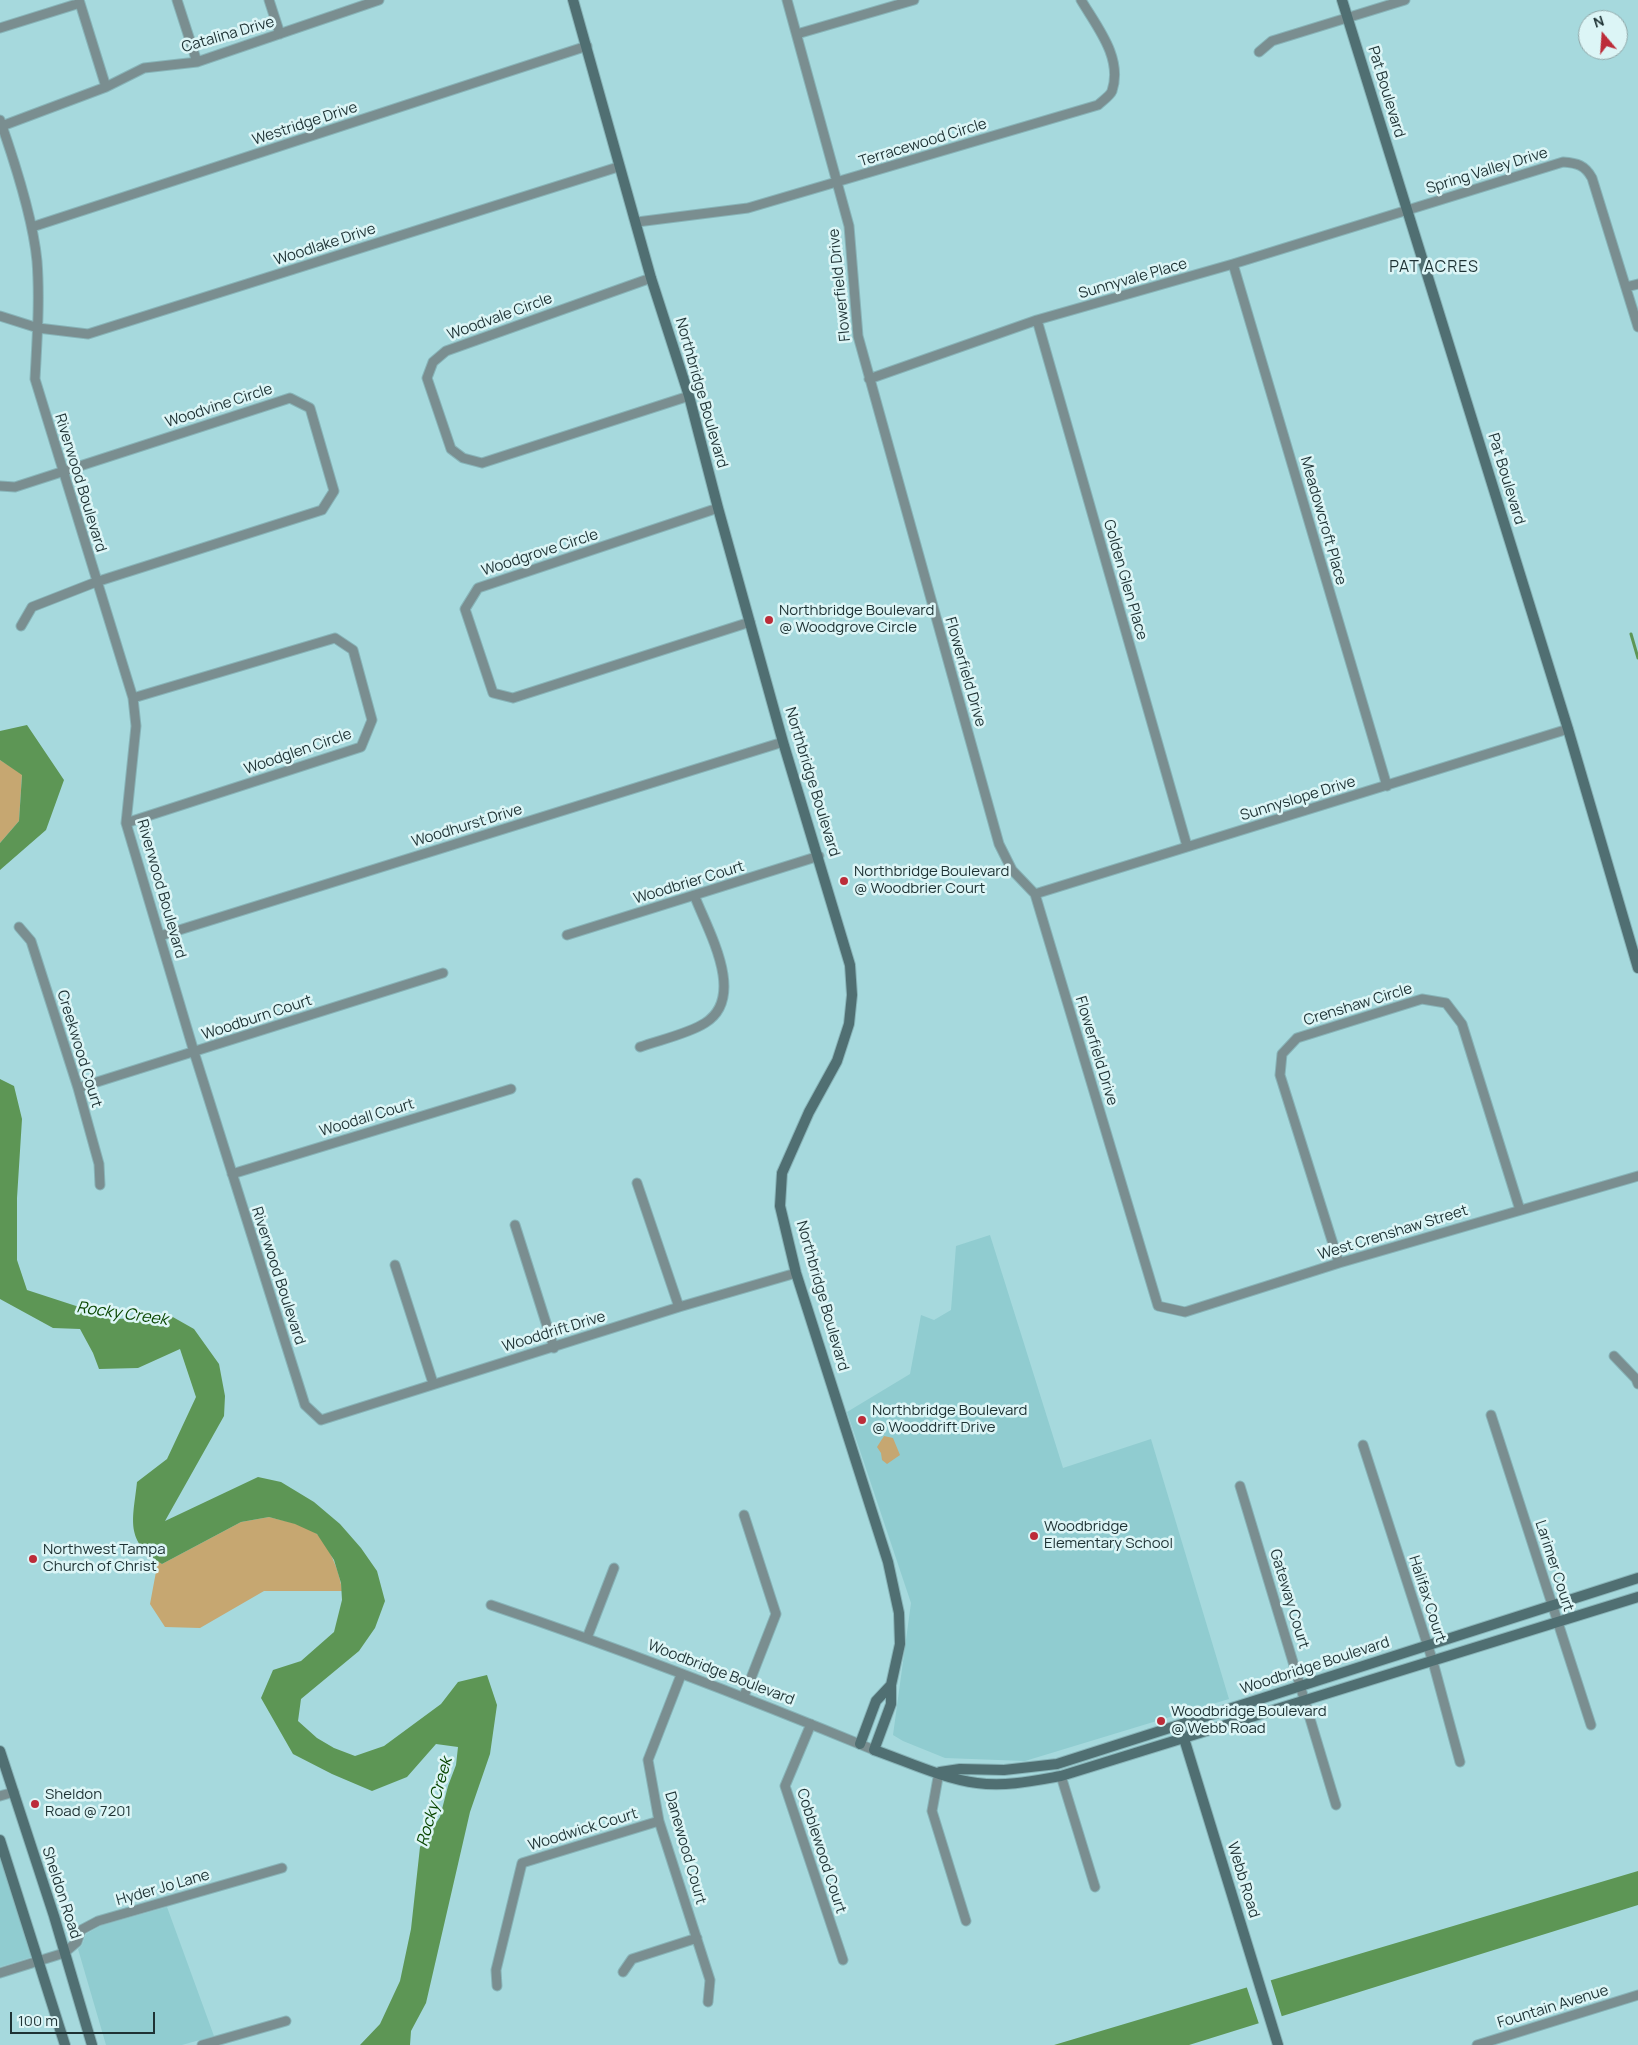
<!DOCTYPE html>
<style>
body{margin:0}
#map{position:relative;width:1638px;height:2045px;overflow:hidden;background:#a6d9dd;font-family:Manrope,sans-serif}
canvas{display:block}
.north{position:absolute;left:1578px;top:10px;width:50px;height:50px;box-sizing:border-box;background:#dcf5f6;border:1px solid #90a7a8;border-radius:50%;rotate:342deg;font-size:14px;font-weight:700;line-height:20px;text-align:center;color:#1e3234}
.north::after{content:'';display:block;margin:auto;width:18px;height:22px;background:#bc2c39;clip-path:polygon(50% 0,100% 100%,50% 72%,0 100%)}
.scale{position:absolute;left:10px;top:2012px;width:145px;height:22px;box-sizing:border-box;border:2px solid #1e3234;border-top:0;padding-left:6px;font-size:15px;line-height:18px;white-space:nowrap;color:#1e3234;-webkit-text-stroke:4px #dcf5f6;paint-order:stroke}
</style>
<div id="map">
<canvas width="1638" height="2045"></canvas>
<div class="north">N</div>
<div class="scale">100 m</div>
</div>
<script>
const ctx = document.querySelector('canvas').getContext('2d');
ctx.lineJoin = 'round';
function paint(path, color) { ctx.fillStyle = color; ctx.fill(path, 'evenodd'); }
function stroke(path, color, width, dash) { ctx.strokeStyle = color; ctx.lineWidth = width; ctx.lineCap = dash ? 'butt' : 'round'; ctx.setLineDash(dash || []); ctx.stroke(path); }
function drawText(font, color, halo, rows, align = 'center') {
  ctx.font = font + ' Manrope,sans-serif'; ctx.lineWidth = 5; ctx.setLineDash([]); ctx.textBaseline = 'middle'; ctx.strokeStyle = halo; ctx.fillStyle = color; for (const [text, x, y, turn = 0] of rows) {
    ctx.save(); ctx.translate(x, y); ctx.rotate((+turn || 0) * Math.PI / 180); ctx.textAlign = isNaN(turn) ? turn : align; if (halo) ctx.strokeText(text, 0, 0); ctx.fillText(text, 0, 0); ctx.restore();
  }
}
paint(new Path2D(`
 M990,1235L1063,1468L1151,1439L1229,1699L1025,1761L945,1758L903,1741L893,1735L911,1603L847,1412L910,1374L921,1315L934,1320L951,1310L956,1246Z
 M0,1856L32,1957L0,1967Z
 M167,1907L214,2036L182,2045H106L78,1949L82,1945L86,1934L100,1926Z`), '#90ccd0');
paint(new Path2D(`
 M0,760L22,774L19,821L0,843Z
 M884,1436L893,1438L900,1455L887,1464L882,1460L881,1453L877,1447Z
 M269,1517C284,1521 305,1524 317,1534C329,1545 341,1575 342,1591H264L200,1628L165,1627L150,1604L158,1561L162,1564L241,1522Z`), '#c6a771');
paint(new Path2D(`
 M27,725L64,780L46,830L0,870V843L19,821L22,775L0,760V731Z
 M0,1079L14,1086L22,1119L17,1198V1260L27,1290L116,1319L171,1316L194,1329L219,1364L225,1396L224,1416L165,1521L258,1477L281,1482L314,1502L340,1524L361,1548L377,1571L385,1601L375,1628L359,1651L301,1699L298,1721L317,1738L334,1748L355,1756L384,1746L441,1704L458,1682L487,1675L497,1705L490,1754L470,1812L426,2003L411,2031L410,2045H360L380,2024L400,1981L411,1929L420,1847L440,1817L448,1786L456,1765L458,1747L436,1744L407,1777L372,1791L332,1774L293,1754L261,1698L273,1670L301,1661L334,1632L342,1600L341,1583L334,1560L317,1534L295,1524L269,1517L241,1522L162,1564C124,1541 133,1520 137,1482L167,1459L196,1397L180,1349L138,1368L99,1369L93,1353L80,1329L53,1328L0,1299Z
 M1638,1871V1905L1276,2018L1265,1982Z
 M1255,1985L1266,2021L1189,2045H1054Z`), '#5d9655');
paint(new Path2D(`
 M1270,1978L1282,2017L1274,2019L1262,1981Z
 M1255,1983L1269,2021L1259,2024L1246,1985Z`), '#a6d9dd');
stroke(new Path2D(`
 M1631,634L1638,658`), '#5d9655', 3);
const street = new Path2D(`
 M79,0L106,87
 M177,0L197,62
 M269,0L280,34
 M787,0L849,226L858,336L999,844L1012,870L1035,894L1158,1306L1185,1312L1339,1263L1638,1176
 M0,28L80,3
 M797,34L914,0
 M1259,52L1272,41L1405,0
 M0,120C14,160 33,219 37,261C40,300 37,340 35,379L133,698L136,726L126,823L194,1052L305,1405L321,1420L679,1307L796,1273
 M2,126L106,87L144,68L197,62L379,0
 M637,222L748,208L1098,105C1102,101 1110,96 1112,91C1123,58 1097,27 1081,0
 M32,227L587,46
 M1233,264L1387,786
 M651,278L446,351L433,362L427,378L451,449L463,458L482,463L689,396
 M1626,287L1638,284
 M0,316L38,328L88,334L618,167
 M1037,320L1187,846
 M869,379L1037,320L1233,264L1563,162C1577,163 1585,165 1592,178L1638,327
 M0,486L15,487L290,398L310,408L334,491L322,510L96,582L32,607L21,626
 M718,508L478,588L465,609L493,693L513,698L750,622
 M126,823L361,747L372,720L353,650L335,638L133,698
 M1035,894L1568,729
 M19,927L31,941L78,1088L99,1164L100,1185
 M567,935L819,856
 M160,936L783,742
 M640,1047C659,1040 688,1034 705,1023C747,997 708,931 695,897
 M78,1088L443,973
 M232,1174L511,1089
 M637,1183L679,1307
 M515,1225L554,1348
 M1339,1263L1280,1075L1282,1054L1297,1038L1422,999L1446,1003L1462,1024L1520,1210
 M395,1265L433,1383
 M1614,1356L1636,1379L1638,1384
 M1491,1415L1591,1725
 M1363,1445L1433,1662L1460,1762
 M1240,1486L1336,1805
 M744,1515L776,1614L744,1696
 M491,1605C621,1649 748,1698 874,1750
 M587,1638L614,1568
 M681,1675L648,1760L659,1821L710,1980L708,2002
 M811,1724L785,1786L843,1960
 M939,1772L932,1811L966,1921
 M1061,1776L1095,1887
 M0,1796L14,1792
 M623,1972L632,1959L697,1938
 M0,1973L64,1953L77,1942L81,1930L98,1921L282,1868
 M497,1986L496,1970L522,1863L659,1821
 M202,2045L286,2021
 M1477,2045L1638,1995`);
const secondary = new Path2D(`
 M573,0L651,278L689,396L718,508L783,742L850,965L852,995L849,1024L837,1061L809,1112L782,1173L780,1206L796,1273L888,1562L899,1613L900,1644L891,1685V1704L874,1750C906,1761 944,1779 977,1783C1005,1787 1033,1781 1061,1776L1638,1597
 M1342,0L1568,729L1638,968
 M1182,1732L1278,2045
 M860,1744L876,1701L891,1685
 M0,1751L54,1916L92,2045
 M940,1772L960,1769L1004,1770L1057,1764L1638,1578
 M0,1840L65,2045`);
stroke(street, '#88b4b8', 11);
stroke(secondary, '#88b4b8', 12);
stroke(street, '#7a8e90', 9);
stroke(secondary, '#506f72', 10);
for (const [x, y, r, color] of [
 [769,620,5,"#bc2c39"],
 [844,881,5,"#bc2c39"],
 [862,1420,5,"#bc2c39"],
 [1034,1536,5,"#bc2c39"],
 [33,1559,5,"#bc2c39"],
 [1161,1721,5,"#bc2c39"],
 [35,1804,5,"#bc2c39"]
]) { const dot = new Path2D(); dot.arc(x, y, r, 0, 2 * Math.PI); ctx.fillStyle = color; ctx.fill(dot); stroke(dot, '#dcf5f6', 2); }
drawText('15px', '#1e3234', '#dcf5f6', [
 ["Catalina Drive",228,35,-16],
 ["Pat Boulevard",1386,92,73],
 ["Westridge Drive",305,124,-18],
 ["Terracewood Circle",923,143,-17],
 ["Spring Valley Drive",1487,171,-17],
 ["Woodlake Drive",325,245,-18],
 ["Sunnyvale Place",1133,279,-16],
 ["Flowerfield Drive",840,285,-96],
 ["Woodvale Circle",500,317,-20],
 ["Northbridge Boulevard",701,393,74],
 ["Woodvine Circle",219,406,-18],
 ["Pat Boulevard",1506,479,73],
 ["Riverwood Boulevard",80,483,73],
 ["Meadowcroft Place",1323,521,74],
 ["Woodgrove Circle",540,553,-18],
 ["Golden Glen Place",1125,580,74],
 ["Flowerfield Drive",965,672,74],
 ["Woodglen Circle",298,752,-19],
 ["Northbridge Boulevard",812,782,73],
 ["Sunnyslope Drive",1298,799,-17],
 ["Woodhurst Drive",467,826,-17],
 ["Woodbrier Court",689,883,-17],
 ["Riverwood Boulevard",161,889,74],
 ["Crenshaw Circle",1358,1005,-17],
 ["Woodburn Court",257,1018,-18],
 ["Creekwood Court",79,1049,73],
 ["Flowerfield Drive",1096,1051,73],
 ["Woodall Court",367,1118,-17],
 ["West Crenshaw Street",1393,1233,-17],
 ["Riverwood Boulevard",278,1276,72],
 ["Northbridge Boulevard",822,1296,74],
 ["Wooddrift Drive",554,1332,-17],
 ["Larimer Court",1554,1566,72],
 ["Gateway Court",1289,1599,73],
 ["Halifax Court",1427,1599,72],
 ["Woodbridge Boulevard",1315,1666,-18],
 ["Woodbridge Boulevard",721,1673,21],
 ["Woodwick Court",583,1830,-17],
 ["Danewood Court",685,1848,74],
 ["Cobblewood Court",821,1851,72],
 ["Webb Road",1243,1880,73],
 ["Hyder Jo Lane",163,1888,-16],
 ["Sheldon Road",61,1893,72],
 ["Fountain Avenue",1553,2007,-17]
]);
drawText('15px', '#1e3234', '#dcf5f6', [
 ["Northbridge Boulevard",779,611],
 ["@ Woodgrove Circle",779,628],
 ["Northbridge Boulevard",854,872],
 ["@ Woodbrier Court",854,889],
 ["Northbridge Boulevard",872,1411],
 ["@ Wooddrift Drive",872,1428],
 ["Woodbridge",1044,1527],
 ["Elementary School",1044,1544],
 ["Northwest Tampa",43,1550],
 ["Church of Christ",43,1567],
 ["Woodbridge Boulevard",1171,1712],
 ["@ Webb Road",1171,1729],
 ["Sheldon",45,1795],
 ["Road @ 7201",45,1812]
], 'left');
ctx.letterSpacing = '1px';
drawText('16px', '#1e3234', '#dcf5f6', [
 ["PAT ACRES",1434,268]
]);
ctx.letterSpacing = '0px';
drawText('italic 16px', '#094601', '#dcf5f6', [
 ["Rocky Creek",122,1314,8],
 ["Rocky Creek",435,1802,-74]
]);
</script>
